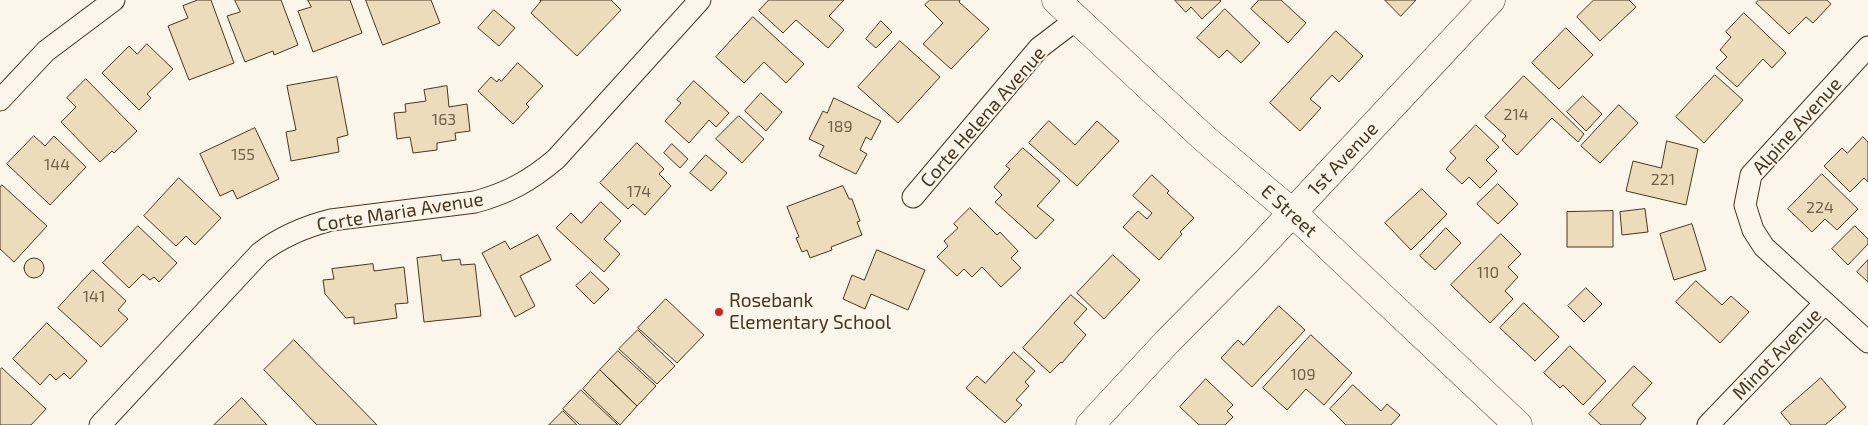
<!DOCTYPE html>
<style>
body{margin:0}
canvas{display:block;background:#fbf6e9}
</style>
<canvas width="1868" height="425"></canvas>
<script>
const ctx = document.querySelector('canvas').getContext('2d');
ctx.lineJoin = 'round';
function paint(path, color) { ctx.fillStyle = color; ctx.fill(path, 'evenodd'); }
function stroke(path, color, width, dash) { ctx.strokeStyle = color; ctx.lineWidth = width; ctx.lineCap = dash ? 'butt' : 'round'; ctx.setLineDash(dash || []); ctx.stroke(path); }
function drawText(font, color, halo, rows, align = 'center') {
  ctx.font = font + ' "Exo 2",sans-serif'; ctx.lineWidth = 4; ctx.setLineDash([]); ctx.textBaseline = 'middle'; ctx.strokeStyle = halo; ctx.fillStyle = color; for (const [text, x, y, turn = 0] of rows) {
    ctx.save(); ctx.translate(x, y); ctx.rotate((+turn || 0) * Math.PI / 180); ctx.textAlign = isNaN(turn) ? turn : align; if (halo) ctx.strokeText(text, 0, 0); ctx.fillText(text, 0, 0); ctx.restore();
  }
}
const building = new Path2D(`
 M198,0H211L234,63L189,80L168,26L188,18L183,6Z
 M235,0H281L298,45L274,55L273,51L245,62L227,16L240,12Z
 M308,0H350L362,33L313,52L298,11L311,7Z
 M366,0H431L440,23L383,45Z
 M540,0H611L621,10L577,56L531,13L541,1Z
 M769,0H844L829,16L844,30L828,48L796,20L783,33L759,11Z
 M930,0H960L959,2L989,29L951,69L923,44L943,23L925,5Z
 M1175,0H1220L1221,1L1202,19L1191,7L1186,12Z
 M1259,0H1281L1306,23L1288,43L1251,9Z
 M1385,0H1416L1401,16Z
 M1594,0H1629L1636,7L1600,41L1577,17Z
 M1759,0H1827L1831,4L1813,23L1806,17L1789,34L1756,3Z
 M1225,9L1260,43L1241,63L1227,50L1219,58L1197,38Z
 M494,10L515,28L499,46L478,28Z
 M1744,13L1786,53L1772,68L1763,59L1737,87L1716,68L1727,57L1720,50L1731,37L1726,32Z
 M753,17L804,64L786,83L764,62L744,83L716,57Z
 M881,21L892,32L876,48L866,39Z
 M1566,28L1593,55L1559,89L1532,63Z
 M1336,31L1363,56L1339,82L1332,75L1310,99L1321,108L1300,131L1270,103Z
 M900,41L940,77L898,123L858,87Z
 M147,44L173,69L147,94L151,98L139,110L102,73L129,46L137,54Z
 M518,63L543,86L526,104L529,107L513,124L478,91L491,77L497,82L499,79L501,81Z
 M1715,75L1743,100L1704,143L1676,117Z
 M1524,76L1584,134L1578,142L1552,118L1517,155L1502,140L1506,136L1485,117Z
 M337,77L348,135L337,138L339,152L291,161L286,132L296,130L287,86Z
 M86,79L137,131L114,153L112,151L100,162L61,122L76,107L67,98Z
 M694,81L729,113L716,127L709,120L689,143L665,121L681,103L677,100Z
 M447,86L449,107L467,104L470,131L455,133L456,140L437,143V150L413,153L410,137L397,139L394,113L406,112L405,104L426,101L424,90Z
 M761,93L782,112L766,131L745,111Z
 M1583,96L1602,114L1586,131L1567,112Z
 M834,98L881,121L871,140L866,137L860,150L867,154L856,174L819,156L824,146L809,139L823,111L827,113Z
 M1619,105L1638,123L1600,163L1581,146Z
 M739,116L764,139L742,163L716,139Z
 M1049,121L1075,145L1097,121L1119,141L1077,186L1029,143Z
 M1476,125L1499,147L1486,160L1497,171L1480,188L1469,177L1462,184L1446,169L1456,158L1450,152Z
 M255,128L279,179L237,199L233,190L220,196L200,154Z
 M34,136L45,146L54,136L86,167L50,205L7,164Z
 M1863,137L1868,142V182L1864,178L1850,192L1824,166L1842,148L1847,153Z
 M1667,141L1698,149L1686,205L1626,191L1633,161L1661,168Z
 M637,143L664,169L659,174L671,186L645,215L633,204L628,209L600,183Z
 M672,144L688,159L680,168L664,153Z
 M1023,148L1060,181L1037,206L1054,220L1036,239L995,202L1002,195L994,187L1010,169L1006,166Z
 M706,155L727,173L711,191L690,173Z
 M1822,174L1858,209L1837,230L1825,219L1812,232L1788,209Z
 M1152,175L1169,191L1167,193L1194,218L1180,232L1182,234L1159,260L1123,227L1138,211L1147,219L1152,213L1133,196Z
 M179,178L221,218L195,245L186,236L176,246L144,216Z
 M1498,184L1518,204L1498,224L1477,204Z
 M2,185L47,226L14,262L0,249V188Z
 M843,186L849,199H852L860,221L857,222L862,235L831,247L832,250L810,258L807,250L802,252L796,238L799,237L787,207Z
 M1422,189L1447,214L1411,250L1385,223Z
 M601,202L621,221L604,239L620,254L604,272L556,228L571,213L581,223Z
 M970,208L997,235L1000,232L1018,251L1011,258L1021,268L1001,287L982,267L972,277L964,269L957,276L937,257L948,246L944,241L958,228L954,224Z
 M1645,209L1648,232L1622,235L1620,212Z
 M1613,211V247H1567V212Z
 M1692,224L1706,270L1674,280L1660,234Z
 M138,226L177,263L159,282L154,277L150,280L143,274L129,288L103,263Z
 M1855,226L1868,239V244L1848,265L1832,249Z
 M1446,228L1461,243L1435,270L1420,256Z
 M1501,234L1521,254L1508,267L1518,277L1505,291L1513,299L1490,323L1451,285Z
 M538,235L551,260L520,276L535,306L515,317L482,253L505,241L510,249Z
 M877,250L925,270L908,310L871,294L865,309L843,299L852,275L864,280Z
 M441,255L442,261L460,259L461,265L475,264L481,316L424,322L417,258Z
 M1113,255L1140,280L1104,319L1077,293Z
 M24 268a10 10 0 1 1 20 0a10 10 0 1 1-20 0Z
 M1868,260V282L1857,272Z
 M373,264L374,271L404,267L408,303L395,304L397,318L354,324V317L346,318L325,294L323,280L334,279L332,269Z
 M93,270L126,301L118,310L128,319L101,347L58,308Z
 M591,272L609,289L594,304L576,286Z
 M1696,281L1722,305L1731,296L1749,312L1720,343L1676,302Z
 M1586,288L1602,304L1584,322L1568,306Z
 M1071,295L1087,309L1074,323L1086,335L1062,363L1061,362L1050,373L1023,348Z
 M666,299L704,335L677,363L638,328Z
 M1524,303L1559,337L1535,361L1500,328Z
 M1279,306L1305,330L1252,387L1221,358L1238,340L1243,345Z
 M47,323L87,361L70,379L64,373L56,380L50,374L40,385L13,359Z
 M638,330L675,366L657,384L619,349Z
 M1311,335L1352,373L1324,405L1306,389L1287,410L1263,388Z
 M294,340L377,425H317L264,370Z
 M1570,346L1606,381L1583,405L1563,385L1560,388L1544,373Z
 M618,351L656,386L637,406L600,370Z
 M1014,352L1035,371L1025,382L1029,386L1016,400L1022,405L1005,423L966,388L977,376L985,383Z
 M1634,366L1652,383L1632,405L1646,418L1640,425H1601L1589,414Z
 M2,368L46,409L31,425H0V370Z
 M600,370L637,406L620,425L583,389Z
 M1821,378L1846,407L1825,425H1791L1781,413Z
 M1206,379L1233,405L1227,411L1233,417L1225,425H1199L1180,407Z
 M1353,385L1381,411L1387,404L1400,415L1391,425H1346L1330,409Z
 M581,390L618,425H580L563,409Z
 M242,398L267,425H214Z
 M563,411L577,425H549Z`);
paint(building, '#ecdcbc');
stroke(building, '#4a3520', 1);
const minor = new Path2D(`
 M1868,47L1751,175L1745,205L1753,230L1764,247L1868,342
 M0,100L46,51L114,0
 M913,197L1039,48L1077,19
 M100,425L260,253C282,236 304,227 331,220L475,202C508,193 530,181 556,159L700,0
 M1708,425L1825,303`);
const tertiary = new Path2D(`
 M1090,425L1167,342L1249,259L1491,0`);
const primary = new Path2D(`
 M1056,0L1205,139L1293,213L1518,425`);
stroke(minor, '#4a3520', 23);
stroke(tertiary, '#4a3520', 29);
stroke(primary, '#4a3520', 29);
stroke(minor, '#fbf6e9', 21);
stroke(tertiary, '#fbf6e9', 28);
stroke(primary, '#fbf6e9', 28);
for (const [x, y, r, color] of [
 [719,312,5,"#c62828"]
]) { const dot = new Path2D(); dot.arc(x, y, r, 0, 2 * Math.PI); ctx.fillStyle = color; ctx.fill(dot); stroke(dot, '#fbf6e9', 2); }
drawText('16px', '#725f47', null, [
 ["214",1516,115],
 ["163",444,120],
 ["189",840,127],
 ["155",243,155],
 ["144",57,165],
 ["221",1663,180],
 ["174",639,192],
 ["224",1820,208],
 ["110",1488,273],
 ["141",94,297],
 ["109",1303,375]
]);
drawText('19px', '#4a3520', '#fbf6e9', [
 ["Corte Helena Avenue",983,117,-49],
 ["Alpine Avenue",1797,126,-48],
 ["1st Avenue",1343,159,-47],
 ["E Street",1289,211,42],
 ["Corte Maria Avenue",400,212,-9],
 ["Minot Avenue",1777,354,-46]
]);
drawText('19px', '#4a3520', '#fbf6e9', [
 ["Rosebank",729,301],
 ["Elementary School",729,323]
], 'left');
</script>
